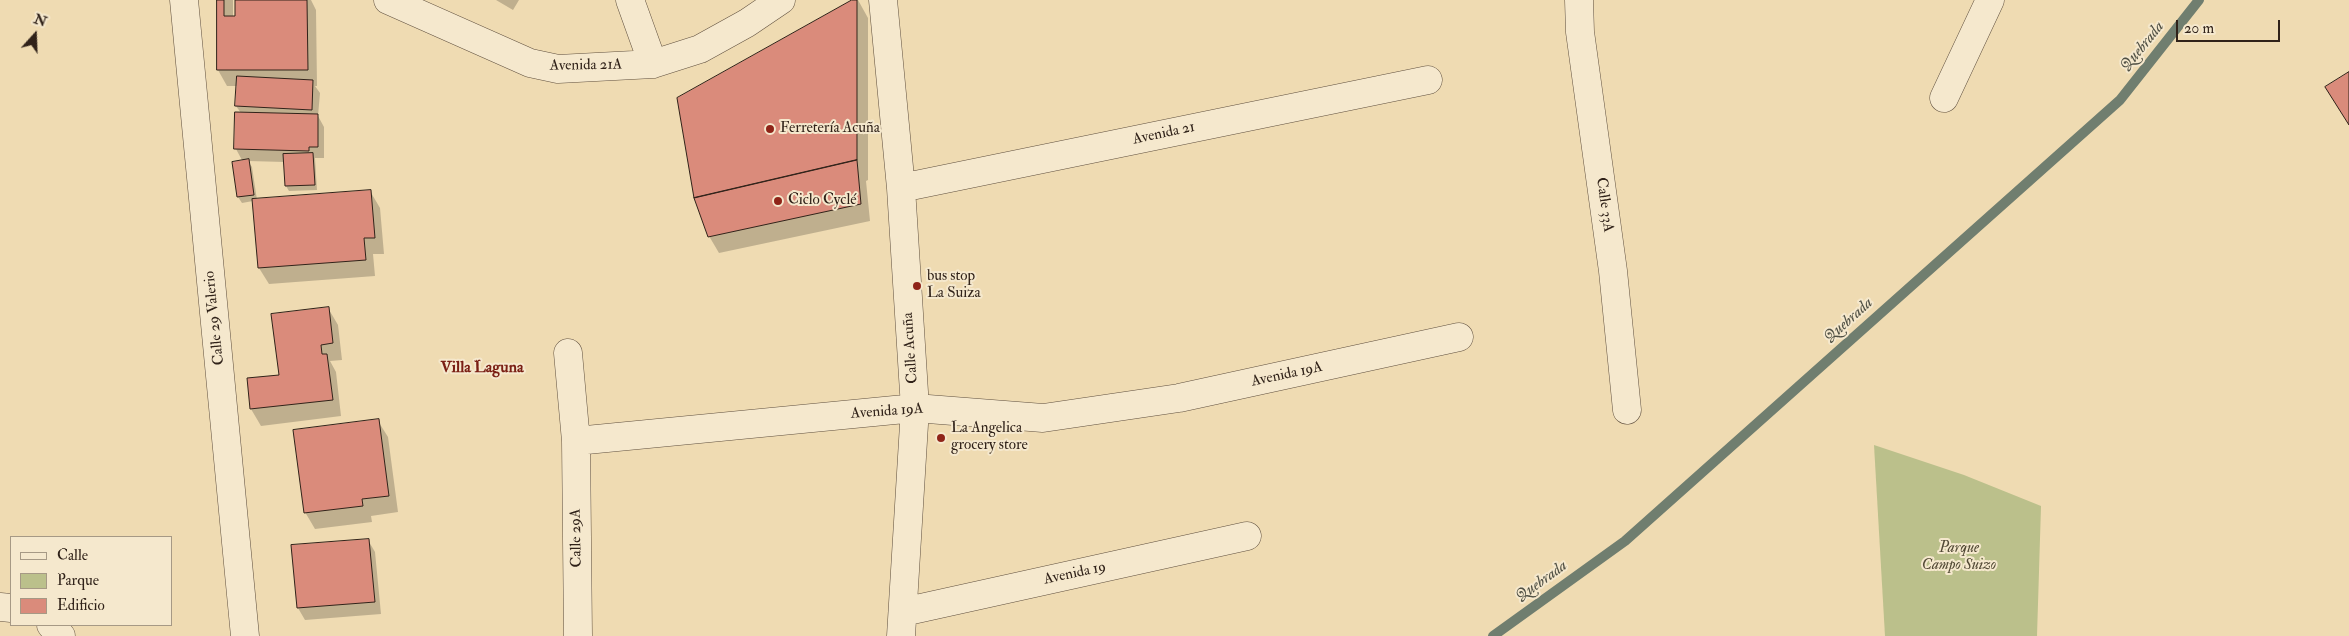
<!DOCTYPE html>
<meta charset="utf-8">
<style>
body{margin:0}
#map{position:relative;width:2349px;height:636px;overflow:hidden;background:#efdbb2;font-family:"IM FELL Double Pica",serif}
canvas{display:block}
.legend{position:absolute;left:10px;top:536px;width:162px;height:90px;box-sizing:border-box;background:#f5e8cd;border:1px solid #a69985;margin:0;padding:6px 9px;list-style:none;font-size:15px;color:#302219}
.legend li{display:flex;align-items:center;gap:10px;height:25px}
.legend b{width:25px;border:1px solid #a69985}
.north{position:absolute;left:10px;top:10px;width:50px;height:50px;-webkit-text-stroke:4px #f5e8cd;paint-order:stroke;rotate:20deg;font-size:14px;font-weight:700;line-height:20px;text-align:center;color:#302219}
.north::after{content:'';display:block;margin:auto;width:18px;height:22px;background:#302219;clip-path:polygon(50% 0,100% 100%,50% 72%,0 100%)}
.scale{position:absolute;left:2176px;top:20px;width:104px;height:22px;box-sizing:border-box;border:2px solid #302219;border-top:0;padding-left:6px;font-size:15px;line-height:18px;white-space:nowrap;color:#302219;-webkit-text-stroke:4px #f5e8cd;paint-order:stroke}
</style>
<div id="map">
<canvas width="2349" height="636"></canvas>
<ul class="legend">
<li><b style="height:6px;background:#f5e8cd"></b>Calle</li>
<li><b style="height:14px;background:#bbc08b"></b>Parque</li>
<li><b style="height:14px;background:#da8b7b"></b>Edificio</li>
</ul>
<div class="north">N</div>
<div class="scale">20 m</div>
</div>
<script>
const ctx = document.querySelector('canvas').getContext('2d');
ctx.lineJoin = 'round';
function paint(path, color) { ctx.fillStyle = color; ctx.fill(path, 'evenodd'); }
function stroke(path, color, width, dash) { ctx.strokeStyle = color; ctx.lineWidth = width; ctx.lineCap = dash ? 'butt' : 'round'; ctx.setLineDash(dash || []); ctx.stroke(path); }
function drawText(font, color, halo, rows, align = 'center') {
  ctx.font = font + ' "IM FELL Double Pica",serif'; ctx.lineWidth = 4; ctx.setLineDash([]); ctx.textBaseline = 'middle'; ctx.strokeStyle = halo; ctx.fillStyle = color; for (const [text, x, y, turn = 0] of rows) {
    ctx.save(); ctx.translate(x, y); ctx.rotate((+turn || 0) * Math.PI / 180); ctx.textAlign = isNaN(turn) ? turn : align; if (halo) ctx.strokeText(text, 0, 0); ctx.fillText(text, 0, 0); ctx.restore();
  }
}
paint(new Path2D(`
 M1874,445L1964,475L2041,506L2037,636H1885Z`), '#bbc08b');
paint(new Path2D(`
 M218,0H233V17H237L236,0H311L316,10L317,86H315L320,93L318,116L324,127V158H315L317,190L289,191L286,186L285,162L248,161L252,167L257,200L370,191L380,208L384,254H373L375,276L269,284L259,268L253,201L242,203L238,197L243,162L236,149L241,113L236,106L237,86H227L218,70Z
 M496,0H519L513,10Z
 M855,0H858L868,18V180L866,181L870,221L719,253L709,236Z
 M328,308L338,325L342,360L330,361L336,372L341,416L261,426L251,409L248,379L280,376Z
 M378,421L388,437L398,512L371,516L372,522L315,529L305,512Z
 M368,540L375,552L381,614L305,620L298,608L293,546Z`), '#0003');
stroke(new Path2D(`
 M1493,636L1625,541L2120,100L2199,0`), '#707e6f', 10);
const building = new Path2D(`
 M217,0H224V16H235V0H307L308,70H217Z
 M852,0H857V160L694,198L677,98Z
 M2349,72V125L2325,87Z
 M237,76L313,80L312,110L235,106Z
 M235,112L318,114V147H309V151L234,149Z
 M313,153L315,185L285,186L283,154Z
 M249,159L254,195L237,197L232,162Z
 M857,160L861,204L708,237L694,198Z
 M371,190L375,238H364L366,260L258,268L252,199Z
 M329,307L333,343L321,345L322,354H327L333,400L250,409L247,378L279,375L271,314Z
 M379,419L389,496L362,499L363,506L304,513L293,430Z
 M369,539L375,602L297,608L291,545Z`);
paint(building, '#da8b7b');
stroke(building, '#302219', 1);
const minor = new Path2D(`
 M184,0L245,636
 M388,0L530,63L558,69L653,64L700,49L747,23L781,0
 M630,0L653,64
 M883,0L901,188L915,408L901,636
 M1579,0L1580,32L1613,271L1627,410
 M1944,98L1990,0
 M901,188L1428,80
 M568,353L576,441L915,408L1043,418L1179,398L1459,337
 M576,441L578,636
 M0,607L11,608
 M903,612L1247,536
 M51,625L61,636`);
stroke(minor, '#60503f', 29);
stroke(minor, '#f5e8cd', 28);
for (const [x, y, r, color] of [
 [770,129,5,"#8f2418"],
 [778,201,5,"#8f2418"],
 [917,286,5,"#8f2418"],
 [941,438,5,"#8f2418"]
]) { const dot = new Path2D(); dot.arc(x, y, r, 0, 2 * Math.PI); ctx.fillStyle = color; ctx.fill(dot); stroke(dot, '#f5e8cd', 2); }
drawText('15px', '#302219', '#f5e8cd', [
 ["Avenida 21A",586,66,-1],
 ["Avenida 21",1164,134,-12],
 ["Calle 33A",1604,205,82],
 ["Calle 29 Valerio",215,318,-96],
 ["Calle Acuña",911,348,-94],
 ["Avenida 19A",1287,375,-12],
 ["Avenida 19A",887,412,-4],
 ["Calle 29A",577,538,-91],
 ["Avenida 19",1075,574,-12]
]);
drawText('15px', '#302219', '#f5e8cd', [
 ["Ferretería Acuña",780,129],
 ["Ciclo Cyclé",788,201],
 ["bus stop",927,277],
 ["La Suiza",927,294],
 ["La Angelica",951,429],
 ["grocery store",951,446]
], 'left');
drawText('italic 15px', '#534a36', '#f5e8cd', [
 ["Parque",1959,549],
 ["Campo Suizo",1959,566]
]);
drawText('italic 16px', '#505044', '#f5e8cd', [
 ["Quebrada",2143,47,-51],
 ["Quebrada",1849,321,-42],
 ["Quebrada",1542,582,-36]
]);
drawText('bold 16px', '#7a1f14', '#f5e8cd', [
 ["Villa Laguna",482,369]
]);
</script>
